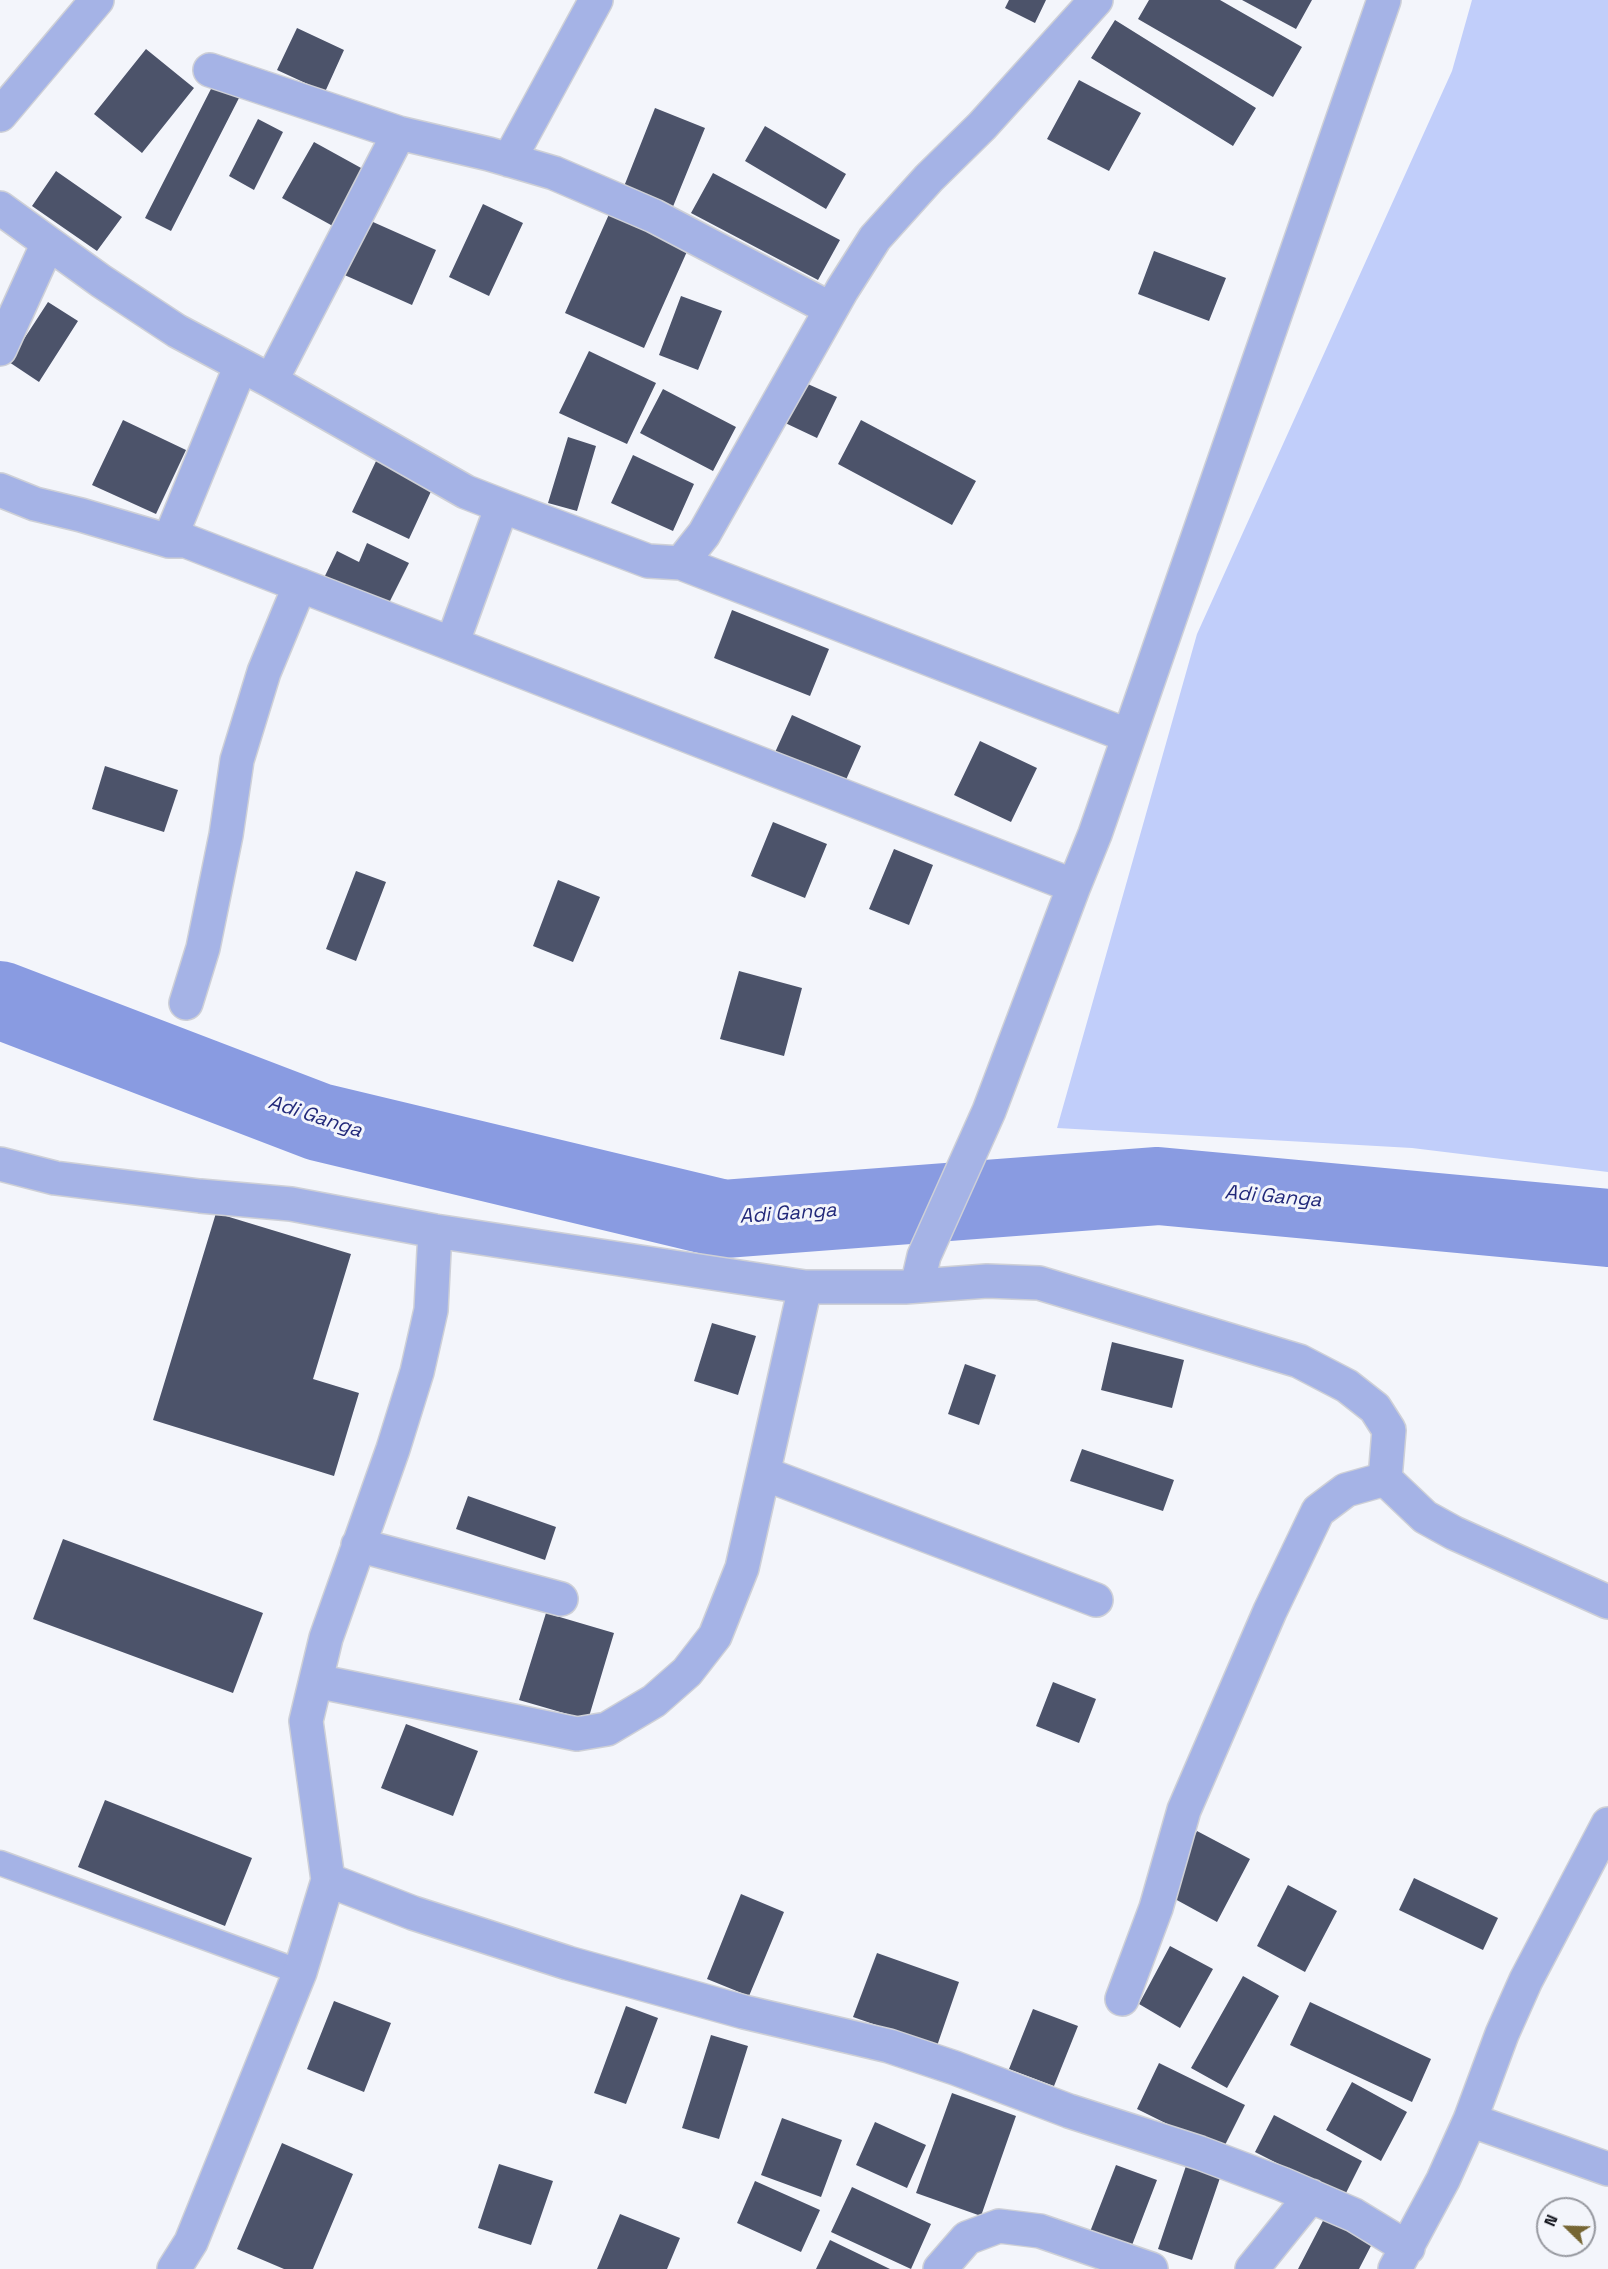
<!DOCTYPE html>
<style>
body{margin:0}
#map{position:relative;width:1608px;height:2269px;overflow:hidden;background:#f3f5fb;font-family:"Space Grotesk",sans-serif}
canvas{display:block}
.north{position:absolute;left:1536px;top:2197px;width:60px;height:60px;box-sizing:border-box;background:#f3f5fb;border:2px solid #9799a0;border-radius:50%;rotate:293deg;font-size:16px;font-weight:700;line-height:24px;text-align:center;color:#0c0e17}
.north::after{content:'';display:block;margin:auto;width:21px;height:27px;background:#766634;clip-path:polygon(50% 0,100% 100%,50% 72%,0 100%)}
</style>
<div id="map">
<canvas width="1608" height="2269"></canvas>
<div class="north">N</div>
</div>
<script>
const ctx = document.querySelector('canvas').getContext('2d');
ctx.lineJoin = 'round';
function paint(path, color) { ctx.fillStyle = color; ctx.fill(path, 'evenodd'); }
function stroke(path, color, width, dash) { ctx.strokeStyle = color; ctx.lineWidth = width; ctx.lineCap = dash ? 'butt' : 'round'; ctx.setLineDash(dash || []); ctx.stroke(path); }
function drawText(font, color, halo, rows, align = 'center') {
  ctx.font = font + ' "Space Grotesk",sans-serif'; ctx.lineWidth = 6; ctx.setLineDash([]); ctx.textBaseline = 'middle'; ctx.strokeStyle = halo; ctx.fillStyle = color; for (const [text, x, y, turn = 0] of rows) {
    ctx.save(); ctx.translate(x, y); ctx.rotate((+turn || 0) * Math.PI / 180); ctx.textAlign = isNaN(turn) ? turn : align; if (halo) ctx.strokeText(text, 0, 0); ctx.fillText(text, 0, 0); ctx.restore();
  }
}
paint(new Path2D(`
 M1472,0H1608V1172L1412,1148L1057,1128L1197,634L1452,71Z`), '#c1cefa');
stroke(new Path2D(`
 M0,1000L319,1122L724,1219L1158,1186L1608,1228`), '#899be1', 78);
paint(new Path2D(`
 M1009,0H1046L1035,23L1005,8Z
 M1149,0H1220L1302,47L1273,97L1138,19Z
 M1242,0H1312L1296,29Z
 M1115,20L1256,108L1233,146L1091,58Z
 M297,28L344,50L325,92L277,70Z
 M146,49L194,88L142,153L94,114Z
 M1079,80L1141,113L1109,171L1047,139Z
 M213,85L239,98L171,231L145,218Z
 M655,108L705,128L672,209L623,189Z
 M258,119L283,132L254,190L229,176Z
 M765,126L846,174L826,209L745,161Z
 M314,142L372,174L340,230L282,198Z
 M56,171L122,217L97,251L32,206Z
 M713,173L840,240L818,280L691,213Z
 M483,204L523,223L489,296L449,277Z
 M610,212L689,247L644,348L565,313Z
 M364,218L436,250L412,305L340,273Z
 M1154,251L1226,278L1209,321L1138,294Z
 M681,296L722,311L698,370L659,355Z
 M48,302L78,321L39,382L9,362Z
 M589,351L656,383L627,444L559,413Z
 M801,381L837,397L817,438L781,421Z
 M663,389L736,427L713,471L640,433Z
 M123,420L186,450L156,514L92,485Z
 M861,420L976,481L952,525L838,464Z
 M568,437L596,446L577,511L548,503Z
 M633,455L694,484L673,531L611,503Z
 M377,459L434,485L409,539L352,512Z
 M367,543L409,563L385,611L323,580L337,551L359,562Z
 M732,610L829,649L810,696L714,658Z
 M792,715L861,746L841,791L772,759Z
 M980,741L1037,768L1011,822L954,795Z
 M105,766L178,790L164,832L92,809Z
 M773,822L827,844L805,898L751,876Z
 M894,849L933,865L909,925L869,909Z
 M356,871L386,882L356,961L326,949Z
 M558,880L600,897L573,962L533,946Z
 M739,971L802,988L784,1056L720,1039Z
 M216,1213L351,1254L313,1379L359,1393L334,1476L153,1420Z
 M712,1323L756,1336L738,1395L694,1381Z
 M1112,1342L1184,1360L1172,1408L1101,1390Z
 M965,1364L996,1375L979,1425L948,1414Z
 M1082,1449L1174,1480L1163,1511L1070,1481Z
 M468,1496L556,1527L545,1560L456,1529Z
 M63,1539L263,1613L233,1693L33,1619Z
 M546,1613L614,1633L588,1720L519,1700Z
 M1053,1682L1096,1699L1079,1743L1036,1726Z
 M406,1724L478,1751L453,1816L381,1788Z
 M105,1800L252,1858L225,1926L78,1867Z
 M1197,1831L1250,1859L1217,1922L1164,1893Z
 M1414,1878L1498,1918L1483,1950L1399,1910Z
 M1288,1885L1337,1911L1305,1972L1257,1946Z
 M741,1894L784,1912L749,1996L707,1979Z
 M1170,1946L1213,1969L1180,2028L1139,2004Z
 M877,1953L959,1982L937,2046L853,2017Z
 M1243,1976L1279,1996L1227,2088L1191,2068Z
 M334,2001L391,2023L364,2092L307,2069Z
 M1310,2002L1431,2059L1412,2102L1290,2045Z
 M626,2006L658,2018L626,2104L594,2093Z
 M1033,2009L1078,2026L1054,2086L1009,2069Z
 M711,2035L748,2046L719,2139L682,2128Z
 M1159,2063L1245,2105L1222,2151L1137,2109Z
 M1352,2082L1407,2112L1381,2161L1326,2130Z
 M952,2093L1016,2116L981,2216L916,2193Z
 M1274,2115L1362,2161L1344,2197L1255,2152Z
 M782,2118L842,2140L821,2197L761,2175Z
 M875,2122L926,2145L907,2188L856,2165Z
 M282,2143L353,2174L313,2269H284L237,2249Z
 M1188,2160L1222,2172L1192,2260L1158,2249Z
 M499,2164L553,2181L531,2245L478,2228Z
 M1116,2165L1157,2180L1129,2253L1088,2237Z
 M755,2181L820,2210L801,2252L737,2223Z
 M852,2187L931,2224L911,2269L831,2232Z
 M620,2214L680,2238L667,2269H597Z
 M1326,2215L1374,2240L1359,2269H1298Z
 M830,2240L890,2269H816Z`), '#4c536a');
const lane = new Path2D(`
 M0,1863L300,1972`);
const street = new Path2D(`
 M210,70L399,133L489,154L554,173L654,216L831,309
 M0,115L97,0
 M509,160L596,0
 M0,208L101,281L177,331L271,381L466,492L502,506L452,644L186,541H169L81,515L35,504L0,490
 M0,349L48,243
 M271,381L399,133
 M502,506L648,561L681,563L704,534L842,290L875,238L929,178L982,126L1096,0
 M169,541L241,365
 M681,563L1129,736
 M452,644L1074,886L1095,834L1384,0
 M186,1003L203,948L226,835L237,760L264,672L300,585
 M0,1164L55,1178L200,1196L291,1204L435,1231L805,1287H905L987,1281L1039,1283L1299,1361L1347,1386L1375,1408L1389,1430L1385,1479L1425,1517L1454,1533L1608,1602
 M917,1286L924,1256L989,1111L1074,886
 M765,1474L1096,1600
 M358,1545L561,1599
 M316,1681L577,1734L607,1729L654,1701L687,1672L715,1636L742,1568L805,1287
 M328,1880L413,1913L568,1963L744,2012L889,2046L955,2068L1069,2111L1200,2153L1282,2184L1354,2215L1408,2248
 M1122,1999L1156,1908L1184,1810L1270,1611L1318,1511L1346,1490L1385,1479
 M1470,2120L1608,2169
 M174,2269L191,2242L300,1972L328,1880L306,1721L326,1638L393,1449L417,1372L431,1310L435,1231
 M940,2269L967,2238L999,2226L1040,2231L1151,2269
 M1252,2269L1311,2196
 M1395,2269L1443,2180L1470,2120L1502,2034L1526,1980L1608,1824`);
stroke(lane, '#ced0d7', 27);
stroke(street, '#ced0d7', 36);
stroke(lane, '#a5b3e6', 24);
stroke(street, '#a5b3e6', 33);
drawText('italic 20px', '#22297a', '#f3f5fb', [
 ["Adi Ganga",315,1117,18],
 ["Adi Ganga",1273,1197,5],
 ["Adi Ganga",788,1214,-4]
]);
</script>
